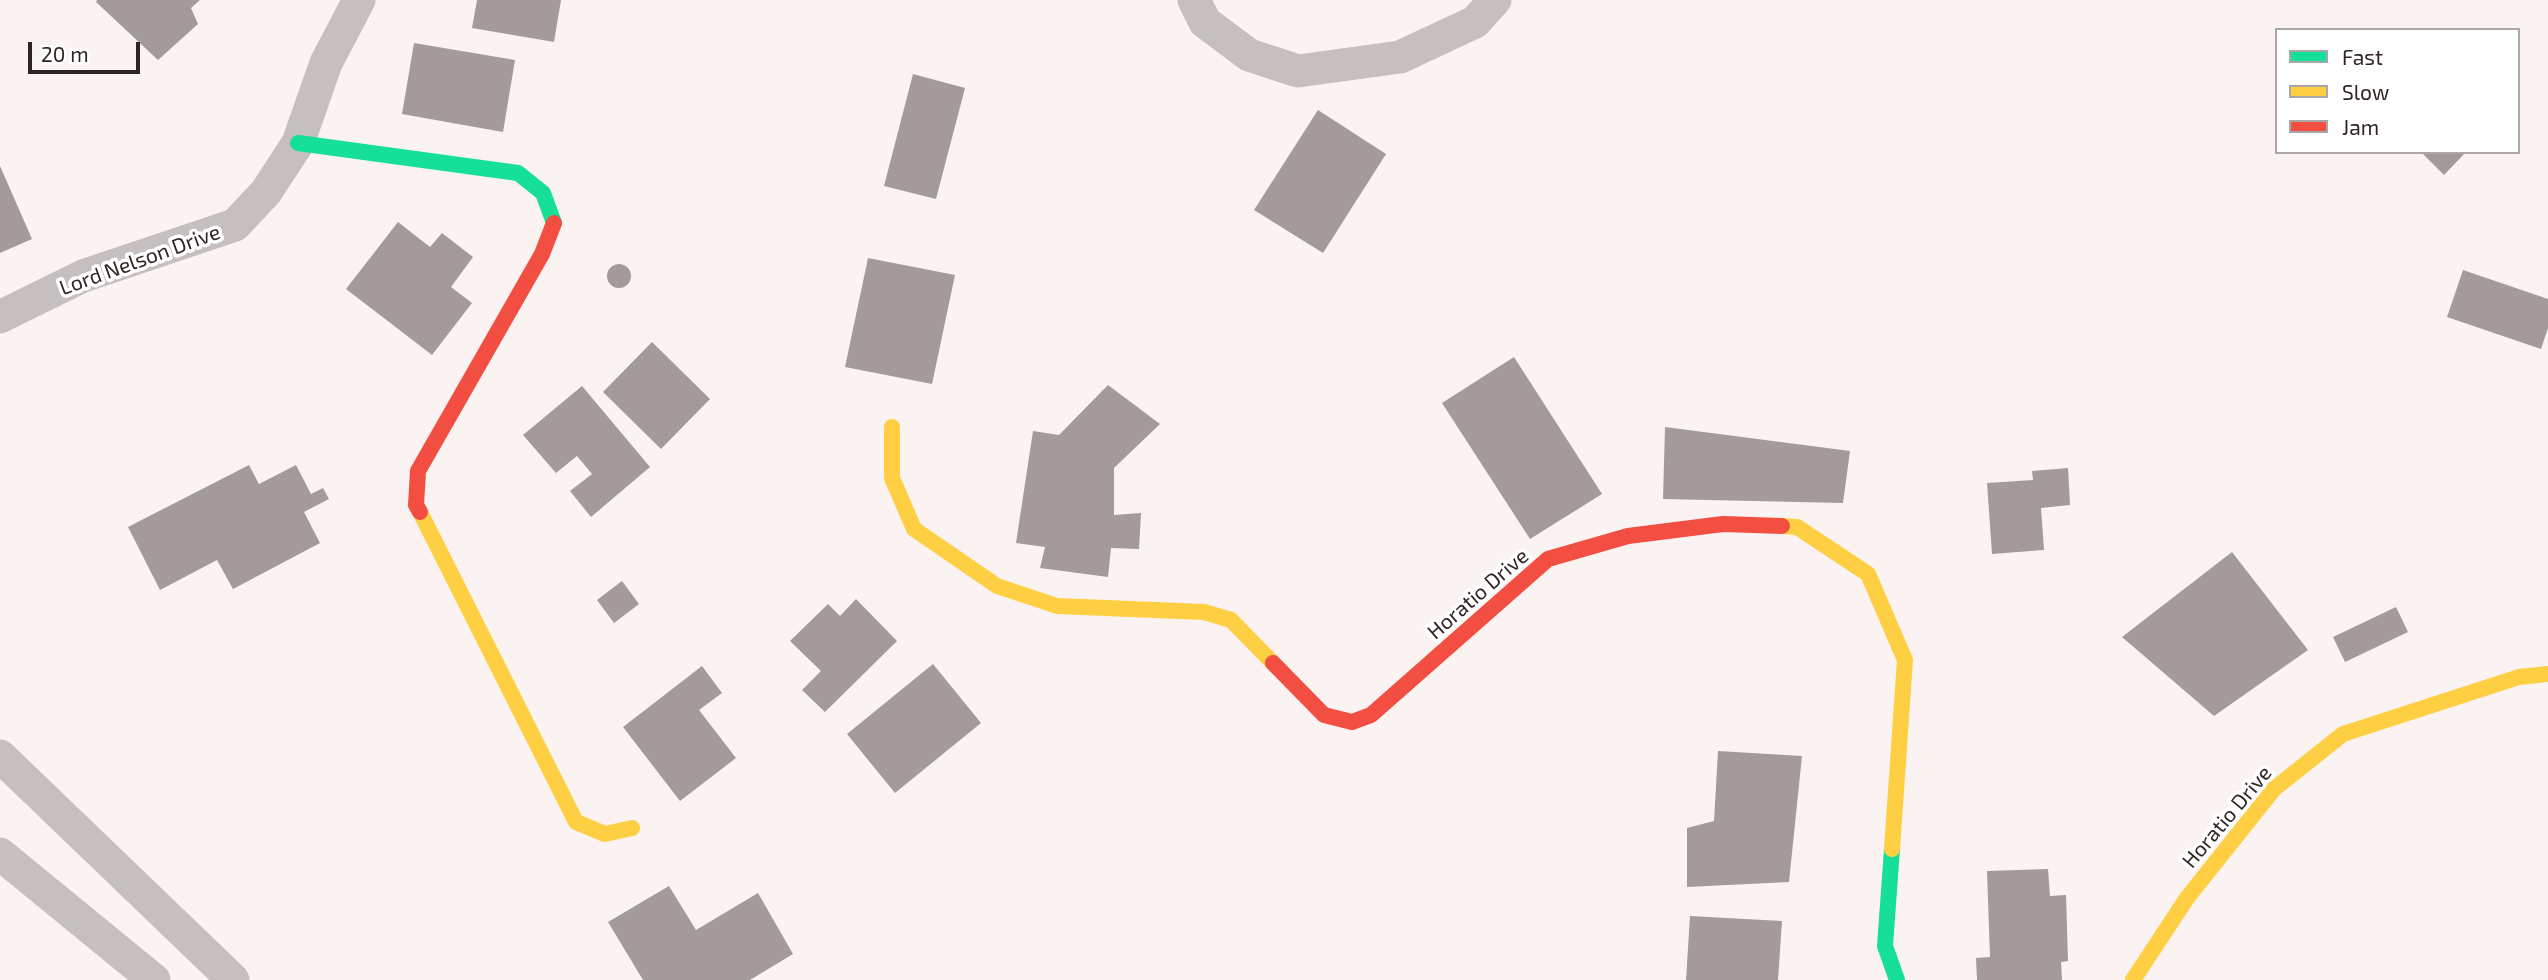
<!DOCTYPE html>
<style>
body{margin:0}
#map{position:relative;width:2548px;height:980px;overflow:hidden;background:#faf3f2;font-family:"Exo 2",sans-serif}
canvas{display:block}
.legend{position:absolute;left:2275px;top:28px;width:245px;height:126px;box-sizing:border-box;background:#fff;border:2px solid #aca7a7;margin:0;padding:9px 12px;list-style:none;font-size:21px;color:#2f2422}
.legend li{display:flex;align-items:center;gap:14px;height:35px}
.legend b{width:35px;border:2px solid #aca7a7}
.scale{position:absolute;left:28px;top:42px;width:112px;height:32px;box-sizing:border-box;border:4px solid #2f2422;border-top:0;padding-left:9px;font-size:21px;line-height:24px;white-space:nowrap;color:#2f2422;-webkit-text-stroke:5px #fff;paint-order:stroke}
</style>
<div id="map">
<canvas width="2548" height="980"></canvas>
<ul class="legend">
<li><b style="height:9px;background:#16e098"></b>Fast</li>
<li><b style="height:9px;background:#ffcf43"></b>Slow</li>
<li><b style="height:9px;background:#f24e42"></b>Jam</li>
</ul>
<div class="scale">20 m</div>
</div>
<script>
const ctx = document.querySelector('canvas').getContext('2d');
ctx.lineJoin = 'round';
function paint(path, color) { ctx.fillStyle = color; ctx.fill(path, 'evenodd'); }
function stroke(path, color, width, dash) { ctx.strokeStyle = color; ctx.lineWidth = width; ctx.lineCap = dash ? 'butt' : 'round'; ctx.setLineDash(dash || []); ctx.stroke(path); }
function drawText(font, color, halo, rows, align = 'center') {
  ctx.font = font + ' "Exo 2",sans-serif'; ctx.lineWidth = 7; ctx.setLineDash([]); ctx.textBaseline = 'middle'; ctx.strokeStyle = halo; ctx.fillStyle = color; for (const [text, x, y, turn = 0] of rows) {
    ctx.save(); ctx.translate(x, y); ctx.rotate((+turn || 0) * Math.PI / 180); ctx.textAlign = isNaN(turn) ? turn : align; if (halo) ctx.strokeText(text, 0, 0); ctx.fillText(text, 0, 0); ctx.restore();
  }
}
paint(new Path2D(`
 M97,0H200L191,8L198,24L158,60L96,2Z
 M477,0H561L554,42L472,28Z
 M414,43L515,60L503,132L402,114Z
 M913,74L965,88L936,199L884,186Z
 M1318,110L1386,154L1323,253L1254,210Z
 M2421,152H2466L2444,175Z
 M0,166L32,239L0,253Z
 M398,222L430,247L442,233L473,257L451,287L472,303L432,355L346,289Z
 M868,258L955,275L932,384L845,367Z
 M607 276a12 12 0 1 1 24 0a12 12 0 1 1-24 0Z
 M2463,270L2548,299V328L2541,349L2447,317Z
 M652,342L710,399L661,449L603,392Z
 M1514,357L1602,494L1530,539L1442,403Z
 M1108,385L1160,424L1114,468V515L1141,513L1139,549L1111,548L1108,577L1040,568L1045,547L1016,543L1033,431L1059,435Z
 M582,386L650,467L591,517L570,491L592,474L577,456L556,473L523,435Z
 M1665,427L1850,451L1843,503L1663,499Z
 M249,465L259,484L296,465L311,494L323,488L329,499L304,512L320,543L233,589L217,560L160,590L128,527Z
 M2068,468L2070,505L2041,508L2044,550L1992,554L1987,483L2033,480L2032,471Z
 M2232,552L2308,650L2214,716L2122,637Z
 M622,581L639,604L614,623L597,600Z
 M856,599L897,641L825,712L802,690L821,671L790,641L828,604L840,616Z
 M2396,607L2408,632L2345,662L2333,637Z
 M933,664L981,723L895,793L847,734Z
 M702,666L722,693L699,710L736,758L680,801L623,727Z
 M1718,751L1802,756L1789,882L1687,887V828L1714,821Z
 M2048,869L2050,896L2066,895L2068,961L2061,962L2062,980H1977L1976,958L1990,957L1987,871Z
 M669,886L696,930L758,893L793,954L750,980H643L608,922Z
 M1690,916L1782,921L1778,980H1686Z`), '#a39a99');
stroke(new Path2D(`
 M1194,0L1205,22L1249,55L1298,71L1400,57L1475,22L1495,0
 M0,317L83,276L235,225L266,192L298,143L326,63L359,0
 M0,756L233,980
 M0,854L154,980`), '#c5c0bf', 33);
stroke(new Path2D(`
 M298,143L518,173L543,193L554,223
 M1892,849L1885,946L1897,980`), '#16e098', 16);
stroke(new Path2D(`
 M892,427V478L914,529L997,586L1057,606L1204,612L1231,620L1273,663
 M420,512L576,822L605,834L632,828
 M1782,526L1797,527L1868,574L1905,660L1892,849
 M2133,980L2187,898L2274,789L2343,734L2519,677L2548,674`), '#ffcf43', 16);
stroke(new Path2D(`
 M420,512L416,505L418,471L542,254L554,223
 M1273,663L1324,715L1352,722L1371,715L1548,559L1628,536L1723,524L1782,526`), '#f24e42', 16);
drawText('21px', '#2f2422', '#fff', [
 ["Lord Nelson Drive",140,260,-20],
 ["Horatio Drive",1478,594,-41],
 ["Horatio Drive",2227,817,-50]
]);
</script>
